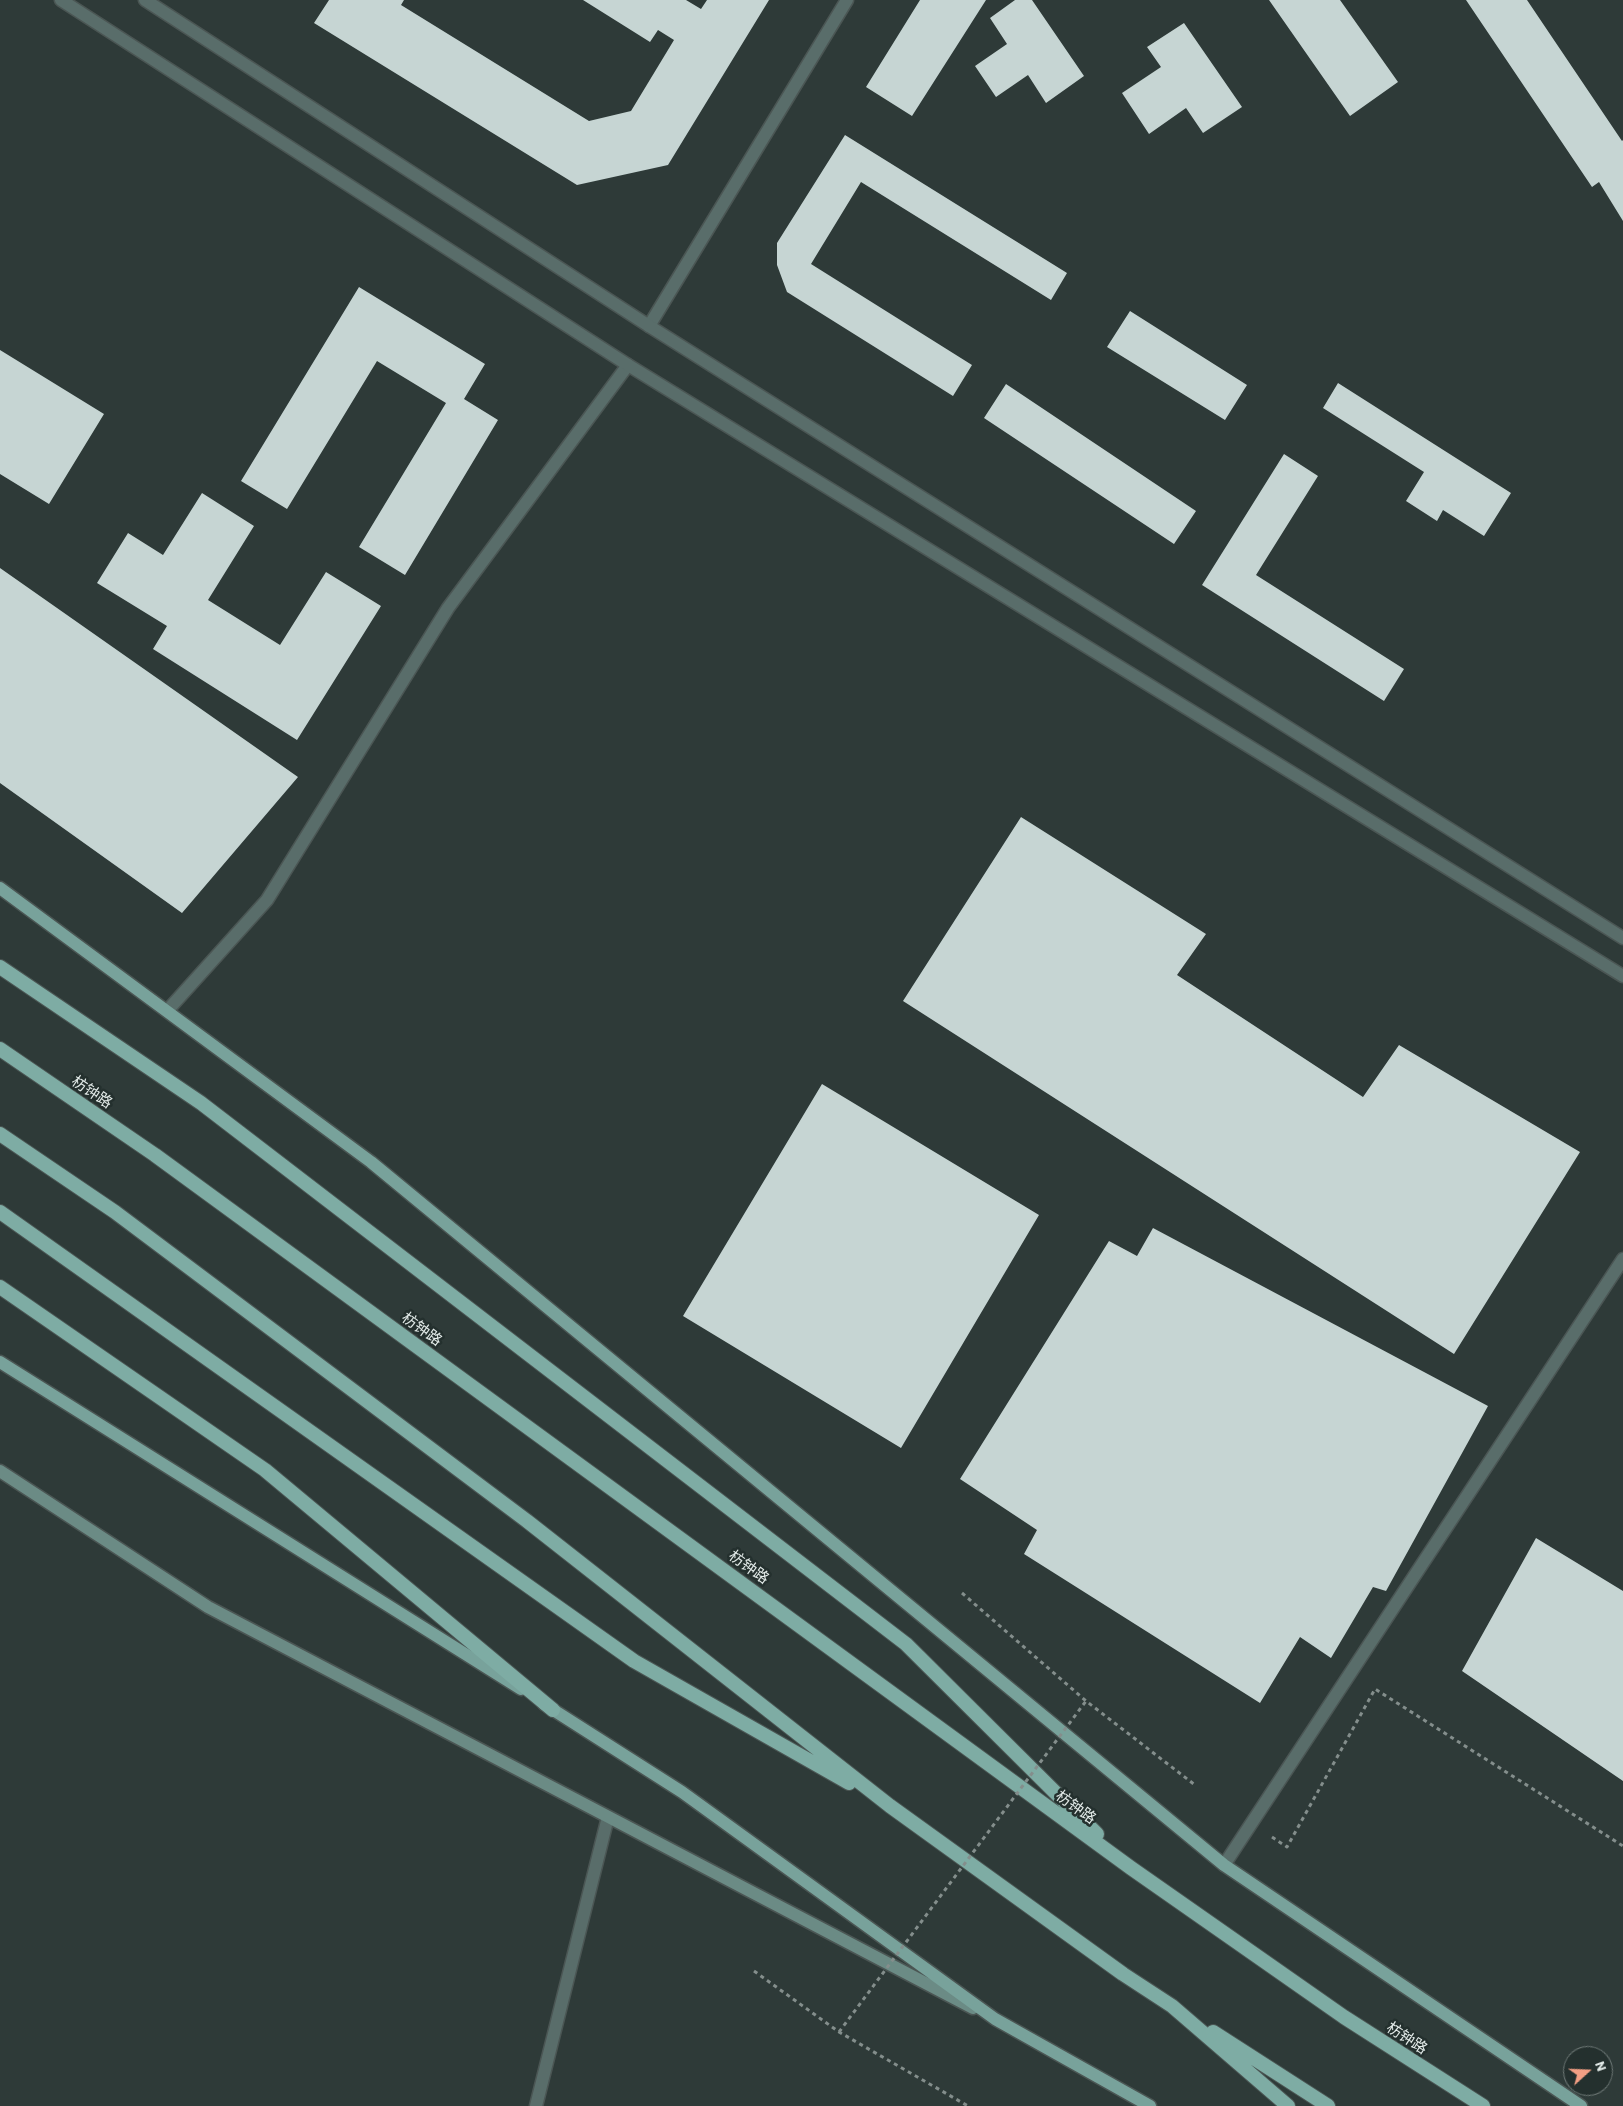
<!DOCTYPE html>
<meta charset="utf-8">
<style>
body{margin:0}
#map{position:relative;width:1623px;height:2106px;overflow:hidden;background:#2e3a38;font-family:Barlow,sans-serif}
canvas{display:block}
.north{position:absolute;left:1563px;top:2046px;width:50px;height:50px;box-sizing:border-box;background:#24302e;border:1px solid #717b79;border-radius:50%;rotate:70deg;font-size:14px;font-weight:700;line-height:20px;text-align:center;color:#e4ecea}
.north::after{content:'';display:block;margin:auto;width:18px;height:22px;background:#f39f84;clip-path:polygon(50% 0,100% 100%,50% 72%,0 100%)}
</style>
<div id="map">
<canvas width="1623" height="2106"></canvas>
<div class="north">N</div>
</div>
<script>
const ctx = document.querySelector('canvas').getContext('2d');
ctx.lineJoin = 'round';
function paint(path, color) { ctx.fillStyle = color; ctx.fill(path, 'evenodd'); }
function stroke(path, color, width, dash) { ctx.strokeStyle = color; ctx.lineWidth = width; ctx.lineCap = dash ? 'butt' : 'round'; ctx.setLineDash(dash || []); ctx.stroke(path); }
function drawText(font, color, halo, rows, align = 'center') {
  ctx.font = font + ' Barlow,"Noto Sans SC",sans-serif'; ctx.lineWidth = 5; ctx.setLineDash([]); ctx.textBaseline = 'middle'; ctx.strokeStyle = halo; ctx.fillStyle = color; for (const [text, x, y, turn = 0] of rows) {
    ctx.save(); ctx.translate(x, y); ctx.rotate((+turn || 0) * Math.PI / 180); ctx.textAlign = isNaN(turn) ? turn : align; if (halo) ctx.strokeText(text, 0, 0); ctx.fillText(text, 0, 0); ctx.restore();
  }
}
paint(new Path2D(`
 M329,0H404L401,5L589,121L631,111L674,40L658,30L650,42L583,0H686L701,9L707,0H769L668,165L577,185L314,23Z
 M920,0H986L912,116L866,87Z
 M1015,0H1032L1084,76L1046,103L1028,75L996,97L975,66L1007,44L990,18Z
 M1269,0H1340L1398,82L1350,116Z
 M1466,0H1527L1622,141L1623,140V221L1599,182L1592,187Z
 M1184,23L1242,107L1203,133L1186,108L1149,134L1122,93L1161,67L1147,47Z
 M845,135L1067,273L1051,300L861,182L811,264L972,365L953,396L787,292L777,265V243Z
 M359,287L485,364L464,399L498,420L405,575L359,547L446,403L377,361L287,509L241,481Z
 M1130,311L1247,385L1225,420L1107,347Z
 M0,350L104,414L49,504L0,474Z
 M1338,383L1511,493L1484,536L1443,510L1437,521L1406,501L1424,472L1323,408Z
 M1006,384L1196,511L1174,544L984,418Z
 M1284,454L1318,476L1256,575L1404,669L1384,701L1202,585Z
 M202,493L254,526L208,600L280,645L326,572L381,606L297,740L153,649L167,626L97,583L128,533L163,555Z
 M0,568L298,777L182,913L0,783Z
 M1021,817L1206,934L1177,975L1363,1097L1399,1045L1580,1152L1454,1354L903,1001Z
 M822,1084L1039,1215L901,1448L683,1316Z
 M1153,1228L1488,1406L1386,1591L1373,1587L1331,1658L1300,1637L1260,1703L1024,1554L1037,1530L960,1479L1109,1241L1137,1256Z
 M1536,1538L1623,1591V1781L1462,1671Z`), '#c6d5d3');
const service = new Path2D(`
 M1224,1865L1623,1259
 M536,2106L608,1817`);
const minor = new Path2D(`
 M649,326L847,0
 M167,1011L267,900L448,608L628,365`);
const tertiary = new Path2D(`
 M61,0L628,365L1623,976
 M145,0L649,326L1623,938`);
const secondary = new Path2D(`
 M0,1471L208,1607L973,2008`);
const primary = new Path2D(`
 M0,888L371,1162L1224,1865L1581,2106
 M0,1362L521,1689
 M544,1704L682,1792L995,2019L1150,2106`);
const trunk = new Path2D(`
 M0,967L201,1103L906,1644L1097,1834
 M0,1049L155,1155L1131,1868L1344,2017L1483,2106
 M0,1134L115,1212L527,1521L890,1806L1123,1974L1172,2006L1288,2106
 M0,1212L634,1661L849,1783
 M0,1287L265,1470L553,1710
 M1213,2032L1328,2106`);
stroke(service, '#4b5654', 15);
stroke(minor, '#4b5654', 15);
stroke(tertiary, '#4b5654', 15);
stroke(secondary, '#4b5654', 15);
stroke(primary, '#4b5654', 15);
stroke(trunk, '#4b5654', 16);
stroke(new Path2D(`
 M962,1593L1086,1701L1195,1785
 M1272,1837L1287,1847L1375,1689L1623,1846
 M754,1971L839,2032L968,2106`), '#848e8c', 3, [4, 4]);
stroke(service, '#596d6a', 12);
stroke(minor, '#596d6a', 12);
stroke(tertiary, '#596d6a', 12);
stroke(secondary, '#6b8b85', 12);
stroke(primary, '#78a29b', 12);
stroke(trunk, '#7eaca4', 14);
stroke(new Path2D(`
 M839,2032L1086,1701`), '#848e8c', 3, [4, 4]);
drawText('15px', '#e4ecea', '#24302e', [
 ["枋钟路",92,1092,34],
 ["枋钟路",422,1329,36],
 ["枋钟路",749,1567,36],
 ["枋钟路",1076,1807,36],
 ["枋钟路",1407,2038,33]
]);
</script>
